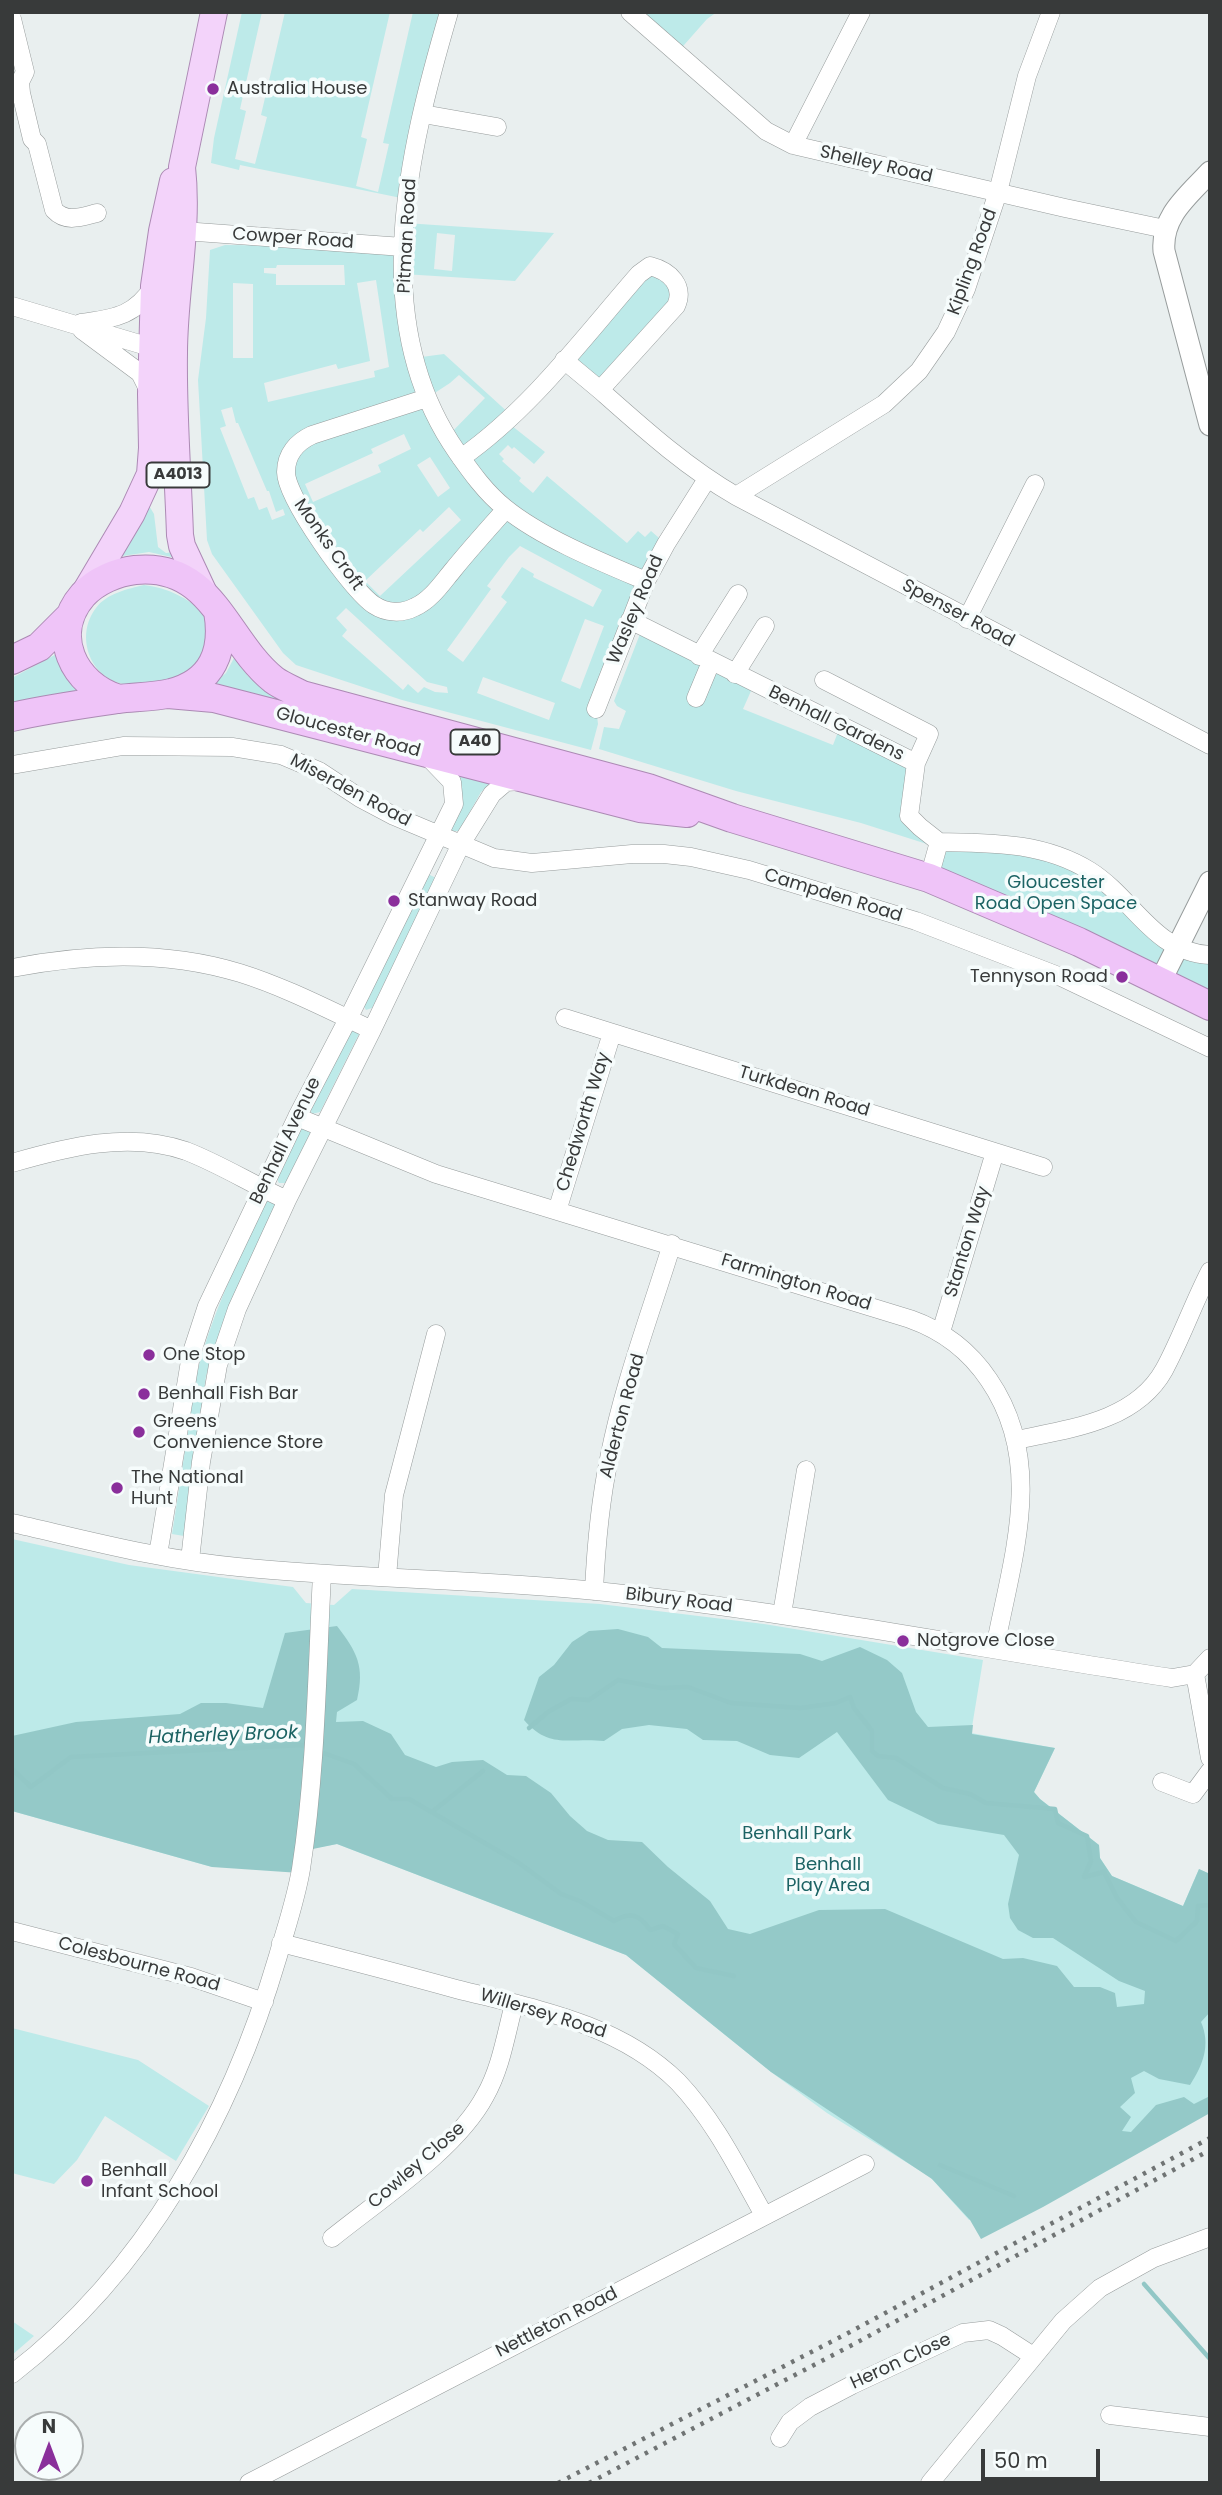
<!DOCTYPE html>
<style>
body{margin:0}
#map{position:relative;width:1222px;height:2495px;overflow:hidden;background:#e9efef;font-family:Poppins,sans-serif}
canvas{display:block}
.frame{position:absolute;inset:0;border:14px solid #383a3a;pointer-events:none}
.north{position:absolute;left:14px;top:2411px;width:70px;height:70px;box-sizing:border-box;background:#f6fcfc;border:2px solid #aaaeae;border-radius:50%;rotate:0deg;font-size:19px;font-weight:700;line-height:28px;text-align:center;color:#383a3a}
.north::after{content:'';display:block;margin:auto;width:24px;height:32px;background:#8a2f9b;clip-path:polygon(50% 0,100% 100%,50% 72%,0 100%)}
.scale{position:absolute;left:981px;top:2449px;width:119px;height:32px;box-sizing:border-box;border:4px solid #383a3a;border-top:0;padding-left:9px;font-size:21px;line-height:24px;white-space:nowrap;color:#383a3a;-webkit-text-stroke:5px #f6fcfc;paint-order:stroke}
</style>
<div id="map">
<canvas width="1222" height="2495"></canvas>
<div class="frame"></div>
<div class="north">N</div>
<div class="scale">50 m</div>
</div>
<script>
const ctx = document.querySelector('canvas').getContext('2d');
ctx.lineJoin = 'round';
function paint(path, color) { ctx.fillStyle = color; ctx.fill(path, 'evenodd'); }
function stroke(path, color, width, dash) { ctx.strokeStyle = color; ctx.lineWidth = width; ctx.lineCap = dash ? 'butt' : 'round'; ctx.setLineDash(dash || []); ctx.stroke(path); }
function drawText(font, color, halo, rows, align = 'center') {
  ctx.font = font + ' Poppins,sans-serif'; ctx.lineWidth = 7; ctx.setLineDash([]); ctx.textBaseline = 'middle'; ctx.strokeStyle = halo; ctx.fillStyle = color; for (const [text, x, y, turn = 0] of rows) {
    ctx.save(); ctx.translate(x, y); ctx.rotate((+turn || 0) * Math.PI / 180); ctx.textAlign = isNaN(turn) ? turn : align; if (halo) ctx.strokeText(text, 0, 0); ctx.fillText(text, 0, 0); ctx.restore();
  }
}
paint(new Path2D(`
 M242,12H262L240,109L246,111L235,159L255,164L267,117L261,115L285,12H390L361,137L367,139L356,186L378,192L389,144L383,143L413,12H449L406,199L240,165L239,170L211,163L214,138Z
 M630,12H717L707,19L677,53Z
 M405,223L554,233L515,281L403,274L414,358L444,354L512,416L507,422L545,452L534,464L514,447L512,449L508,445L499,454L504,459L502,461L521,478L519,481L533,493L547,476L627,543L638,531L645,537L651,531L666,544L596,708L598,724L591,750L402,700L296,665L283,653L212,554L207,540L198,380L206,318L210,250L225,245L403,247ZM437,233L455,235L452,271L434,269ZM277,265H344L345,285H276V274L264,273V268H276ZM376,280L389,367L374,371L375,377L268,402L264,383L336,364L338,369L370,361L357,283ZM233,283L253,284V358H233ZM459,375L485,398L447,437L427,398L450,383ZM232,407L236,423H238L267,491H269L276,512L283,509L285,515L272,520L267,507L259,510L254,497L248,499L220,428L226,426L221,410ZM404,434L411,449L378,465L381,472L313,502L305,484L373,453L371,449ZM430,457L450,488L438,497L417,465ZM449,507L461,520L380,596L365,581L420,529L423,532ZM520,546L602,590L593,607L533,577L534,574L522,567L501,597L507,602L463,662L447,650L491,589L487,586L509,557ZM346,608L427,682L447,687L448,693L435,692L424,687L418,693L408,684L403,690L342,636L347,630L336,618ZM585,619L604,626L580,689L561,681ZM483,677L555,703L549,720L477,693Z
 M645,268L681,291L600,390L564,360Z
 M148,504L154,514L158,547L166,553L174,552L176,558L149,552L116,557Z
 M144,585C169,588 187,598 206,614L209,650L187,677C167,681 144,689 123,684C89,677 75,635 96,608C107,593 128,589 144,585Z
 M640,634L744,682L751,691L743,709L833,745L838,732L912,769L901,818L930,845L861,823L736,791L599,749L604,727L619,729L626,711L617,706L614,701Z
 M62,651L92,695L12,709V678Z
 M234,658L248,676L269,693L649,797L212,685L226,673Z
 M453,768L496,779L481,792L459,831H452L451,825Z
 M939,842L1058,855L1142,918L1210,955V1006L929,878Z
 M426,873L436,878L372,1008L366,1010L362,1003Z
 M356,1028L359,1034L320,1112L312,1114L310,1108L349,1029Z
 M306,1126L311,1132L286,1183H279L276,1177L299,1128Z
 M266,1199L276,1205C250,1261 223,1316 206,1376L184,1536L172,1534L197,1373C212,1313 240,1256 266,1199Z
 M12,1539L129,1565L293,1587L306,1603L334,1605L352,1589L600,1604L764,1624L983,1660L971,1733L1055,1748L1034,1792L1040,1799L1099,1845L1100,1858L1112,1876L1183,1906L1199,1869L1210,1874V2110L969,2220L930,2177L827,2113L771,2072L626,1955L337,1844L212,1867L12,1811Z
 M12,2028L138,2060L209,2106L176,2161L105,2116L77,2160L54,2184L12,2173Z
 M12,2321L34,2336L12,2355Z`), '#bdeae9');
paint(new Path2D(`
 M337,1626C357,1652 365,1666 357,1700L337,1712L336,1722L363,1721L391,1734L405,1755L436,1767L452,1762L483,1760L507,1775L526,1776L551,1793L570,1816L587,1831L608,1840L642,1842L668,1867L710,1901L728,1929L750,1934L819,1910L885,1909L1003,1959L1023,1958L1057,1966L1074,1987H1100L1115,1993L1117,2007L1144,2004L1145,1991L1119,1981L1053,1938H1033L1018,1930L1010,1918L1008,1904L1019,1855L1004,1835L938,1824L888,1800L837,1732L799,1758L770,1755L737,1741L703,1740L687,1729L649,1725L622,1729L604,1741C570,1737 550,1750 524,1720L539,1677L554,1665L572,1642L589,1631L618,1629L648,1637L662,1648L800,1654L822,1661L860,1647L887,1660L902,1673L916,1712L928,1727L973,1725L972,1734L1055,1748L1034,1792L1040,1799L1099,1845L1100,1858L1112,1876L1183,1906L1199,1869L1210,1874V2012L1201,2022C1211,2045 1203,2065 1190,2085L1159,2079L1144,2071L1131,2078L1135,2093L1120,2107L1131,2117L1122,2131L1131,2132L1156,2105L1184,2097L1194,2104L1210,2096V2113L1043,2207L981,2239L970,2220L932,2179L771,2072L626,1955L337,1844L303,1851L300,1873L212,1867L12,1811V1736L76,1722L180,1714L201,1703H226L263,1708L285,1633Z`), '#94c9c8');
stroke(new Path2D(`
 M529,1728L548,1712L571,1699L589,1700L618,1680L661,1688L688,1687L731,1703L801,1708L836,1703L850,1697L854,1708L872,1731V1751L878,1756L896,1758L943,1788L970,1794L986,1803L1055,1809L1058,1823L1087,1836L1091,1861L1084,1877L1104,1872L1117,1898L1136,1922L1176,1941L1197,1921L1198,1906L1210,1905
 M318,1751L354,1764L392,1799H409L519,1863L561,1894L580,1901L614,1921C631,1911 640,1915 650,1930L663,1926L678,1934L674,1944L696,1968L734,1976
 M12,1769L31,1787L71,1757L301,1745L310,1748
 M432,1812L483,1771
 M940,2165L1014,2196
 M1144,2284L1210,2359`), '#92c7c6', 4.5);
const minor = new Path2D(`
 M449,12C408,152 366,322 457,452C471,472 486,493 505,508C542,538 601,562 646,581
 M630,12L766,131L793,145L1065,208L1165,229
 M12,19L25,72L20,82L21,93L12,94
 M21,93L32,139L37,144L54,210C66,223 81,217 97,213
 M423,114L497,127
 M793,145L861,12
 M183,231L403,247
 M12,306L160,350
 M81,323C114,318 134,317 154,286
 M82,330L140,373L150,393
 M564,360L600,390
 M427,398L312,435C297,442 286,454 286,472C286,498 352,591 374,605C386,613 402,614 415,607C431,600 442,583 453,570C470,549 488,529 506,509
 M461,458C531,409 583,338 639,274L650,266C670,271 685,286 676,306L600,390C644,429 686,467 736,496L1210,745
 M736,496L884,404L919,371L946,332L966,289L998,192L1027,76L1051,12
 M967,619L1035,484
 M630,620L916,763L909,816L920,827L939,842
 M699,656L738,594
 M735,674L765,626
 M824,680L929,734L916,763
 M696,698L711,662
 M596,709L646,581L666,544L707,479
 M12,765L123,746L232,747L281,755L319,771L360,798L394,816L494,858L532,863L632,854H664L691,857L749,870L916,921L1061,977L1210,1048
 M939,842C992,843 1043,842 1090,871C1134,899 1153,952 1210,955
 M929,878L939,842
 M12,968C88,953 165,950 240,973C285,987 329,1010 372,1030
 M565,1018L1043,1167
 M297,1117L436,1174L910,1319C944,1331 969,1350 989,1380C1046,1463 1012,1558 995,1648
 M12,1163C67,1147 129,1131 186,1151C220,1164 253,1185 287,1200
 M557,1211L612,1033
 M941,1332L995,1152
 M1016,1440C1068,1429 1135,1422 1164,1370C1181,1339 1193,1304 1210,1271
 M12,1523C87,1540 161,1560 238,1567C357,1579 477,1579 596,1591C789,1611 980,1649 1172,1678L1195,1674L1210,1658
 M158,1555L191,1355L207,1306L297,1117L348,1019L454,804L452,782L428,757
 M190,1560L201,1462L218,1365L237,1309L287,1200L372,1030L461,844L492,794L506,782L521,781
 M387,1577L394,1495L436,1334
 M594,1591C596,1547 600,1502 609,1459C623,1386 650,1315 672,1244
 M782,1614L806,1470
 M1195,1674L1210,1758
 M1162,1782L1193,1794L1210,1771
 M12,1931L191,1977L264,2002
 M281,1943C340,1958 398,1973 456,1989C535,2009 618,2023 678,2082C715,2121 738,2169 764,2215
 M332,2238C379,2200 457,2149 485,2096C501,2068 506,2034 514,2004
 M12,2374C146,2271 231,2116 278,1956C286,1928 296,1899 301,1869C316,1772 317,1672 322,1574
 M1110,2415L1210,2427
 M780,2438L790,2422L810,2407L852,2385L963,2333L989,2330L1002,2336L1033,2356
 M249,2483L865,2164
 M930,2483L1063,2321L1100,2288L1154,2258L1210,2237`);
const tertiary = new Path2D(`
 M1210,172C1188,196 1161,216 1164,251L1210,425
 M1160,982L1210,882`);
const primary = new Path2D(`
 M203,591L182,546L180,535C178,474 173,414 174,353C174,291 189,229 182,167L214,12
 M84,594L132,513L150,474L152,448L151,394L154,286L162,231L173,181`);
const trunk = new Path2D(`
 M12,660L39,647L69,617
 M168,694L214,698L640,808L687,813
 M119,699C73,685 49,634 83,595C96,581 117,572 135,570C213,562 225,641 274,680C282,686 293,690 302,695L648,788L732,818L929,878L1079,942L1210,1006
 M12,717C47,709 83,704 118,699C135,697 154,697 171,693C213,682 225,651 218,611`);
stroke(minor, '#979c9c', 19);
stroke(tertiary, '#979c9c', 23);
stroke(primary, '#ac8ab4', 28);
stroke(trunk, '#ac8ab4', 30);
stroke(minor, '#fff', 18);
stroke(tertiary, '#fff', 21);
stroke(primary, '#f3d3fa', 26);
stroke(trunk, '#efc4f8', 28);
stroke(new Path2D(`
 M558,2483L850,2332L1210,2138
 M589,2483L856,2343L1210,2150`), '#707474', 4.5, [3.5, 7]);
for (const [x, y, r, color] of [
 [213,89,7,"#8a2f9b"],
 [394,901,7,"#8a2f9b"],
 [1122,977,7,"#8a2f9b"],
 [149,1355,7,"#8a2f9b"],
 [144,1394,7,"#8a2f9b"],
 [139,1432,7,"#8a2f9b"],
 [117,1488,7,"#8a2f9b"],
 [903,1641,7,"#8a2f9b"],
 [87,2181,7,"#8a2f9b"]
]) { const dot = new Path2D(); dot.arc(x, y, r, 0, 2 * Math.PI); ctx.fillStyle = color; ctx.fill(dot); stroke(dot, '#f6fcfc', 2.5); }
for (const [x, y, w] of [
 [178,475,63],
 [475,742,49]
]) { const box = new Path2D(); box.roundRect(x - w / 2, y - 12.5, w, 25, 5); ctx.fillStyle = '#f6fcfc'; ctx.fill(box); stroke(box, '#383a3a', 2); }
drawText('bold 16px', '#383a3a', null, [
 ["A4013",178,475],
 ["A40",475,742]
]);
drawText('18px', '#383a3a', '#f6fcfc', [
 ["Australia House",227,89],
 ["Stanway Road",408,901],
 ["Tennyson Road",1108,977,"right"],
 ["One Stop",163,1355],
 ["Benhall Fish Bar",158,1394],
 ["Greens",153,1422],
 ["Convenience Store",153,1443],
 ["The National",131,1478],
 ["Hunt",131,1499],
 ["Notgrove Close",917,1641],
 ["Benhall",101,2171],
 ["Infant School",101,2192]
], 'left');
drawText('18px', '#383a3a', '#f6fcfc', [
 ["Shelley Road",876,165,13],
 ["Pitman Road",408,236,-87],
 ["Cowper Road",293,239,4],
 ["Kipling Road",973,262,-70],
 ["Monks Croft",328,545,55],
 ["Wasley Road",636,610,-67],
 ["Spenser Road",958,614,28],
 ["Benhall Gardens",836,724,26],
 ["Gloucester Road",348,733,15],
 ["Miserden Road",350,791,28],
 ["Campden Road",833,896,17],
 ["Turkdean Road",804,1092,17],
 ["Chedworth Way",584,1122,-73],
 ["Benhall Avenue",286,1141,-64],
 ["Stanton Way",968,1242,-73],
 ["Farmington Road",796,1283,17],
 ["Alderton Road",623,1416,-75],
 ["Bibury Road",679,1601,7],
 ["Colesbourne Road",139,1965,15],
 ["Willersey Road",543,2014,17],
 ["Cowley Close",417,2166,-41],
 ["Nettleton Road",557,2323,-27],
 ["Heron Close",901,2362,-25]
]);
drawText('18px', '#1c6364', '#f6fcfc', [
 ["Gloucester",1056,883],
 ["Road Open Space",1056,904],
 ["Benhall Park",797,1834],
 ["Benhall",828,1865],
 ["Play Area",828,1886]
]);
drawText('italic 19px', '#1a6262', '#f6fcfc', [
 ["Hatherley Brook",223,1736,-2]
]);
</script>
